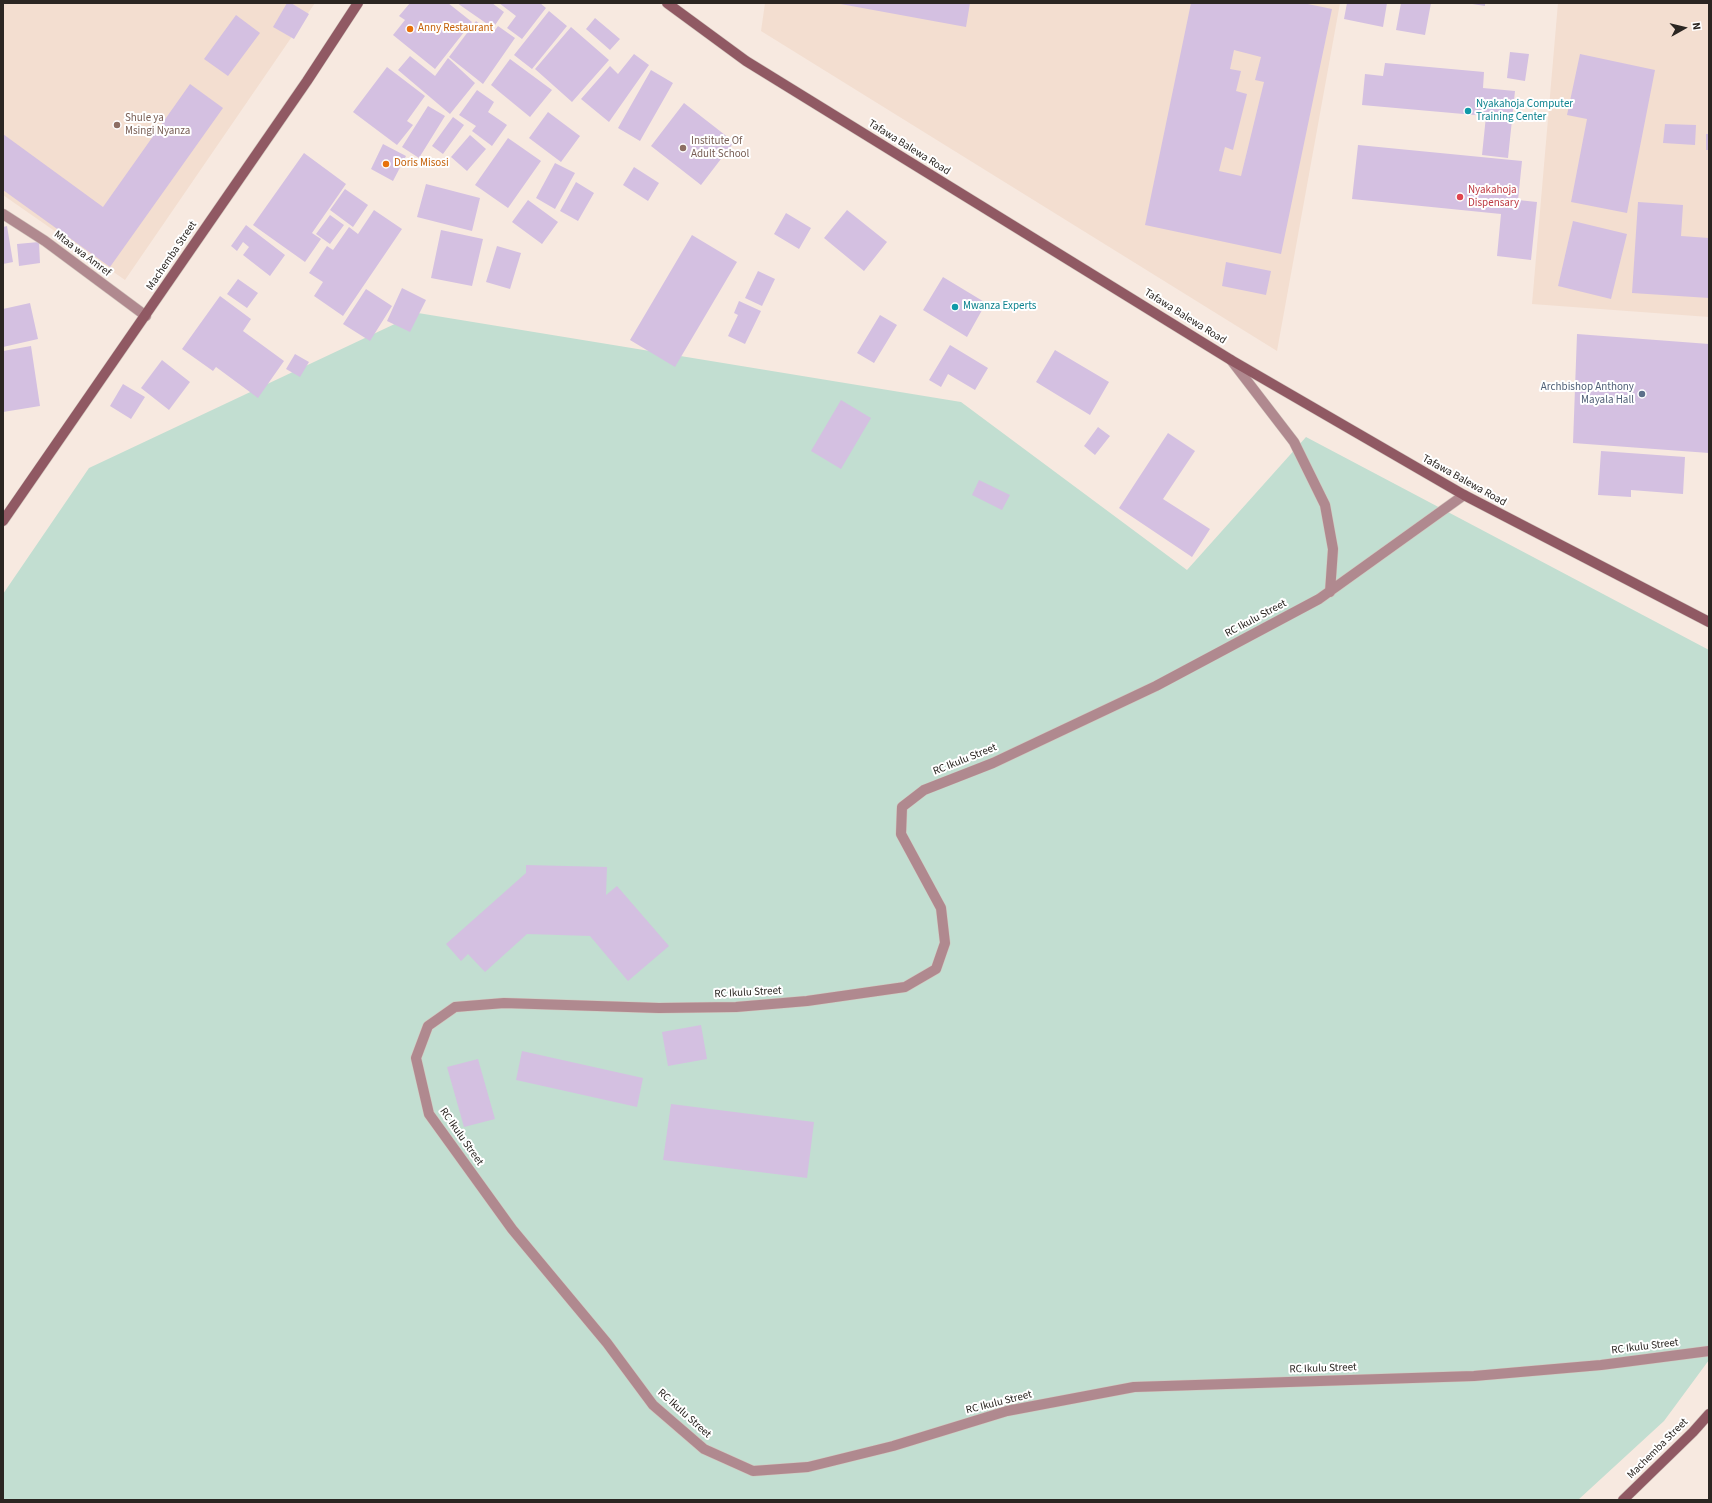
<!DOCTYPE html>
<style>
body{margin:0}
#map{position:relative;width:1712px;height:1503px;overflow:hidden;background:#f7e9e0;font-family:"Source Sans 3",sans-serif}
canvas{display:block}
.frame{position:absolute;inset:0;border:4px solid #2b2622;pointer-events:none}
.north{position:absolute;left:1664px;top:8px;width:40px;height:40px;-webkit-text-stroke:3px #fff;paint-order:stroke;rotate:82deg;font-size:11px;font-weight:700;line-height:16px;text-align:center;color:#2b2622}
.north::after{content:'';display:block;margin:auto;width:14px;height:18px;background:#2b2622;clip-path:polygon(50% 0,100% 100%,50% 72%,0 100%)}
</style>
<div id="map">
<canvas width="1712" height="1503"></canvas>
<div class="frame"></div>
<div class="north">N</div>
</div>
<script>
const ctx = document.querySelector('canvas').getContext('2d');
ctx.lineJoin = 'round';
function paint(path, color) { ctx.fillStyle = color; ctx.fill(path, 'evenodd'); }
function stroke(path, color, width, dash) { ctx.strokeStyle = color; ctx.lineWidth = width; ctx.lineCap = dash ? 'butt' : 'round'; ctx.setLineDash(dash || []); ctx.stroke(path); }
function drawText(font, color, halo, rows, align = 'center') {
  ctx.font = font + ' "Source Sans 3",sans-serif'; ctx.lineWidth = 4; ctx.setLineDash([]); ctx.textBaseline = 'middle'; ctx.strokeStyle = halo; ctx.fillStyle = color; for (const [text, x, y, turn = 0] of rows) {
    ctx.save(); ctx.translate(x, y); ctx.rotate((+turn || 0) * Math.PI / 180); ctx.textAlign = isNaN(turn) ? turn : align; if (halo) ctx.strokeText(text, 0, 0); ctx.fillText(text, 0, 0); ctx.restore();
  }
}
paint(new Path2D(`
 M3,3H315L125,280L3,195Z
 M765,3H1340L1277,351L761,31Z
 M1558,3H1709V317L1532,304Z`), '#f3ded0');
paint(new Path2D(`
 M418,313L961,402L1187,570L1306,437L1709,650V1360L1664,1421L1578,1500H3V594L89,468Z`), '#c2ded1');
paint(new Path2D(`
 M287,3H291L309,14L294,39L273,27Z
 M410,3H448L472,22L435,69L393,35L405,20L399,16Z
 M457,3H492L504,12L493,28Z
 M499,3H540L546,8L522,39L507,28L516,16Z
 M835,3H970L966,27Z
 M1191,3H1303L1332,9L1281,254L1145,225ZM1234,50L1261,57L1255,80L1264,82L1241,176L1219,171L1225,147L1233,150L1247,94L1236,91L1241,71L1230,69Z
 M1347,3H1387L1383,27L1344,19Z
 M1401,3H1431L1425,35L1396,30Z
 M1466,3H1485V6Z
 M549,11L567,26L532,69L514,55Z
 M236,15L260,33L228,76L204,59Z
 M595,18L620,39L610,50L586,29Z
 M476,21L492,34L498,26L515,38L483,84L449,57Z
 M571,27L609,60L572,102L535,69Z
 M1510,52L1529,54L1525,81L1507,78Z
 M634,54L649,65L609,122L581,99L610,66L618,74Z
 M1580,54L1655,70L1627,213L1571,202L1587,119L1567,115Z
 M410,56L435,76L448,58L475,83L450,114L398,70Z
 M510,59L552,90L530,117L491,85Z
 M1385,63L1484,72L1483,88L1515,91L1508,158L1482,155L1486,116L1362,105L1365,74L1383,76Z
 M387,67L425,96L407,121L413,125L397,145L353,112Z
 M651,70L673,83L640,141L618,128Z
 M190,84L223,108L110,267L3,190V134L103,207Z
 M477,90L494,102L488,112L507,125L492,146L472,131L476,126L459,115Z
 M684,103L734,142L701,185L651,146Z
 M428,106L445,116L419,158L402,147Z
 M548,112L580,136L561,162L529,138Z
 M453,117L464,125L443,154L432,146Z
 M1665,124L1696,125L1695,145L1663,143Z
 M1706,134H1709V150H1706Z
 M470,135L486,149L467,171L451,157Z
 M508,138L541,161L508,208L475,185Z
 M383,144L406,156L393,181L371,169Z
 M1358,145L1522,161L1518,200L1537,202L1531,260L1497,256L1501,214L1352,199Z
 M304,153L346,184L312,233L321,239L305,262L253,225Z
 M555,163L575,173L555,209L536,198Z
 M634,167L659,183L648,201L623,185Z
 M576,182L594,193L578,221L560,211Z
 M426,184L480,198L472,231L417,217Z
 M345,189L368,205L353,227L330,210Z
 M528,200L558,222L542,244L512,222Z
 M1638,202L1683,205L1681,236L1709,238V298L1632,293Z
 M374,210L402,229L343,316L314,296L323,282L309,273L327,246L333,250L349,227L358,234Z
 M847,210L887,242L864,271L824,238Z
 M786,213L811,228L799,249L774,234Z
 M330,215L344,225L330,244L316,234Z
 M1573,221L1627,234L1611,299L1558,286Z
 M246,225L285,255L270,276L243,255L249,247L243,242L237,251L231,246Z
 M7,226L13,262L3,264V227Z
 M441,230L483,239L472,286L431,278Z
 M692,235L737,262L675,367L630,340Z
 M39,242L40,263L19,266L17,244Z
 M497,246L521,253L510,289L486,282Z
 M1226,262L1271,271L1266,295L1222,286Z
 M758,271L775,279L762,306L745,298Z
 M943,277L986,303L967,337L923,310Z
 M238,279L258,293L247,308L227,294Z
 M402,288L426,300L410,332L387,321Z
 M366,289L392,306L370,341L343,324Z
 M220,296L251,319L243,331L284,361L258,398L216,367L213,371L182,349Z
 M739,301L761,311L745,344L728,336L738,315L734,313Z
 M30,303L38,339L3,347V309Z
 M880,315L897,325L874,363L857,353Z
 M1577,334L1709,344V453L1573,443Z
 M950,345L988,368L975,390L948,374L941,387L929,380Z
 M31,346L40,406L3,412V351Z
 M1055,350L1109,382L1090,415L1036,382Z
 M295,354L309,362L300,377L286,369Z
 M162,360L190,382L169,410L141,388Z
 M123,384L145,397L131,419L110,406Z
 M841,400L871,418L841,469L811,451Z
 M1098,427L1110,436L1095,455L1084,446Z
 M1168,433L1195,451L1163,499L1210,529L1192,557L1119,508Z
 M1601,451L1685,457L1683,494L1631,490V497L1598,495Z
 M979,480L1010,495L1002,510L972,495Z
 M526,865L607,867L606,895L617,886L669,946L628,981L590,936L527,934L485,972L468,954L461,961L446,944L526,873Z
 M701,1025L707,1059L668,1066L662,1032Z
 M522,1051L643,1078L637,1107L516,1080Z
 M478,1059L495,1119L464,1127L447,1067Z
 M671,1104L814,1122L807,1178L663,1160Z`), '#d4c0e1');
const lane = new Path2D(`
 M3,214L45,241L146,316
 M1231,360L1294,442L1325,505L1333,549L1330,592
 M1464,495L1319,599L1156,686L993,763L924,790L902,807L901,834L941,908L945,943L936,969L905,987L807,1001L736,1007L659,1008L504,1003L455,1007L428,1026L416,1058L429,1114L512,1229L607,1343L653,1405L704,1449L753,1471L808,1467L893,1446L1007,1411L1134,1387L1474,1376L1601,1365L1709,1351`);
const secondary = new Path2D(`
 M667,3L746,61L1231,360L1464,495L1709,622
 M3,521L307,81L358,3
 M1623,1500L1693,1432L1709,1414`);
stroke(lane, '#d2c6be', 11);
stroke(secondary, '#d2c6be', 11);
stroke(lane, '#b0898f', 10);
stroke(secondary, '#905963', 10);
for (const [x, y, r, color] of [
 [410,29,4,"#e8710a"],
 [1468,111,4,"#0f9aa8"],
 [117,125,4,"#8d6e63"],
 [683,148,4,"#8d6e63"],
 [386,164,4,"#e8710a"],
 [1460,197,4,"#e0444e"],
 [955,307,4,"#0f9aa8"],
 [1642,394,4,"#5c6f8a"]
]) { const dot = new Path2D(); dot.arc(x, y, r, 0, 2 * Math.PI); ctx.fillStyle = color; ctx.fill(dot); stroke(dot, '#fff', 1.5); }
drawText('11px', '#c56008', '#fff', [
 ["Anny Restaurant",418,29],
 ["Doris Misosi",394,164]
], 'left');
drawText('11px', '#0d838f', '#fff', [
 ["Nyakahoja Computer",1476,105],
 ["Training Center",1476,118],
 ["Mwanza Experts",963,307]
], 'left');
drawText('11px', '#785e54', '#fff', [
 ["Shule ya",125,119],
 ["Msingi Nyanza",125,132],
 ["Institute Of",691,142],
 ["Adult School",691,155]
], 'left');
drawText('11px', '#2b2622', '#fff', [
 ["Tafawa Balewa Road",909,148,32],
 ["Mtaa wa Amref",82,254,37],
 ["Machemba Street",172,256,-56],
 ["Tafawa Balewa Road",1185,317,32],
 ["Tafawa Balewa Road",1464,481,29],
 ["RC Ikulu Street",1256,619,-28],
 ["RC Ikulu Street",965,760,-22],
 ["RC Ikulu Street",748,993,-3],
 ["RC Ikulu Street",461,1137,55],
 ["RC Ikulu Street",1645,1347,-7],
 ["RC Ikulu Street",1323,1369,-2],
 ["RC Ikulu Street",999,1403,-14],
 ["RC Ikulu Street",684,1414,42],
 ["Machemba Street",1658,1449,-45]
]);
drawText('11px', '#be3a42', '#fff', [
 ["Nyakahoja",1468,191],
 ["Dispensary",1468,204]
], 'left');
drawText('11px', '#4e5e75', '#fff', [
 ["Archbishop Anthony",1634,388],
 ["Mayala Hall",1634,401]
], 'right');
</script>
